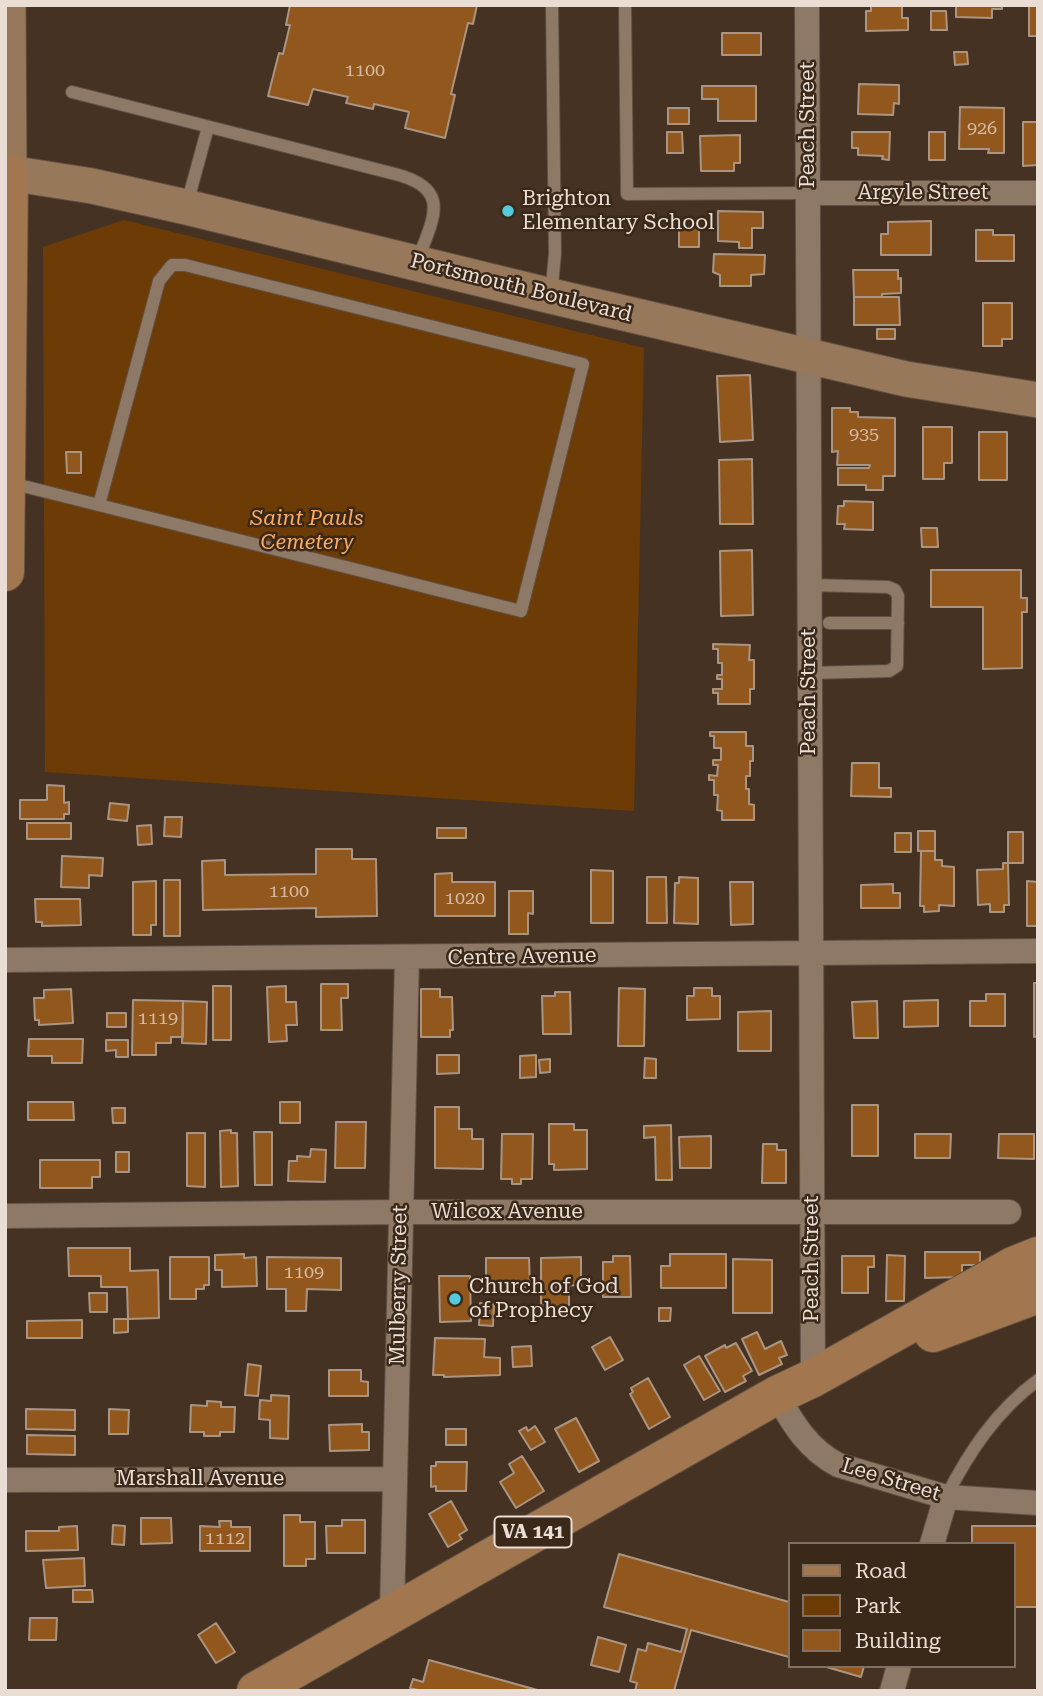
<!DOCTYPE html>
<style>
body{margin:0}
#map{position:relative;width:1043px;height:1696px;overflow:hidden;background:#453223;font-family:"Roboto Serif",serif}
canvas{display:block}
.frame{position:absolute;inset:0;border:7px solid #eaddd4;pointer-events:none}
.legend{position:absolute;left:788px;top:1542px;width:228px;height:126px;box-sizing:border-box;background:#3a2819;border:2px solid #807064;margin:0;padding:9px 12px;list-style:none;font-size:21px;color:#eaddd4}
.legend li{display:flex;align-items:center;gap:14px;height:35px}
.legend b{width:35px;border:2px solid #807064}
</style>
<div id="map">
<canvas width="1043" height="1696"></canvas>
<div class="frame"></div>
<ul class="legend">
<li><b style="height:9px;background:#a2774f"></b>Road</li>
<li><b style="height:19px;background:#6d3c06"></b>Park</li>
<li><b style="height:19px;background:#92571c"></b>Building</li>
</ul>
</div>
<script>
const ctx = document.querySelector('canvas').getContext('2d');
ctx.lineJoin = 'round';
function paint(path, color) { ctx.fillStyle = color; ctx.fill(path, 'evenodd'); }
function stroke(path, color, width, dash) { ctx.strokeStyle = color; ctx.lineWidth = width; ctx.lineCap = dash ? 'butt' : 'round'; ctx.setLineDash(dash || []); ctx.stroke(path); }
function drawText(font, color, halo, rows, align = 'center') {
  ctx.font = font + ' "Roboto Serif",serif'; ctx.lineWidth = 5; ctx.setLineDash([]); ctx.textBaseline = 'middle'; ctx.strokeStyle = halo; ctx.fillStyle = color; for (const [text, x, y, turn = 0] of rows) {
    ctx.save(); ctx.translate(x, y); ctx.rotate((+turn || 0) * Math.PI / 180); ctx.textAlign = isNaN(turn) ? turn : align; if (halo) ctx.strokeText(text, 0, 0); ctx.fillText(text, 0, 0); ctx.restore();
  }
}
paint(new Path2D(`
 M124,220L644,348L634,811L45,772L43,247Z`), '#6d3c06');
const building = new Path2D(`
 M290,5H477L473,24L468,23L451,94L455,95L445,138L405,128L409,112L374,104L373,109L346,103L348,97L313,89L308,105L268,96L279,53L283,54L290,25H286Z
 M871,5H902V18H908V30L866,31V11H871Z
 M956,5H1002V9H992V18L956,17Z
 M1029,5H1038V36H1029Z
 M931,11H946L947,30H931Z
 M722,33H761V55H722Z
 M954,52H967L968,64L955,65Z
 M859,84L899,85V104L894,103L893,115L858,114Z
 M702,86H756V121H718V99H702Z
 M960,107L1004,108V153H988L989,149H959Z
 M668,108H689V124H668Z
 M1023,122H1038V165L1023,166Z
 M667,132H682L683,153H667Z
 M852,132H890L889,160L882,159L883,156L858,155V148H852Z
 M929,132H945V160H929Z
 M740,135V163H734V171H701L700,136Z
 M718,211L763,212V228H752V248H739V242L718,241Z
 M931,221V255H881V234H888V222Z
 M679,226L699,227V247H679Z
 M976,230H993V235H1014V261H976Z
 M714,254L765,255L764,274L751,275V286H720V275L713,272Z
 M853,270H898V279L901,278V293L882,294V297H854Z
 M854,297H899L900,325H854Z
 M983,303H1012V339H1002V346H983Z
 M877,329H895V339H877Z
 M750,375L753,440L720,442L717,376Z
 M832,408H850V412H858V417L895,418V476H883V490H866V485H838V468H869L870,465H837L838,451L832,452Z
 M923,427H952V463H944V479H923Z
 M979,432H1007V480H979Z
 M66,452H81V473H67Z
 M752,459L753,524H720L719,460Z
 M844,501L873,502V530L844,529L845,524H837L838,506H844Z
 M921,528H937L938,547H922Z
 M752,550L753,615L721,616L720,551Z
 M931,570H1021V598H1027V612H1022V668L983,669V607H931Z
 M713,644L750,645L749,660H754V689H750V704H718V693H713V689H722V679H717V675H722V663H718V649H713Z
 M710,732H746V746H753V761H750V776H746V789H749V804L754,805V820H722V811L717,810L718,795H714V780H709V775L717,776L718,765H713V760H721V748H714V736H710Z
 M852,763H879V788H891V797L851,796Z
 M47,785L64,786V803L69,802V814H64V819H20V800H47Z
 M110,803L129,805L127,821L108,819Z
 M165,817H182L181,837L164,836Z
 M27,823H71V839H27Z
 M151,825L152,844L138,845L137,826Z
 M437,828H466V838H437Z
 M918,831H935V851H918Z
 M1008,832H1023V863H1008Z
 M895,833H911V852H895Z
 M316,849H352V859H376L377,916L316,917V908L203,910L202,861L225,860V875L316,874Z
 M921,851H935V860H942V866L954,867V906L939,905V911L924,912V906H920Z
 M62,856L103,858L102,876L89,875V888L61,887Z
 M1003,863H1008L1009,905H1004V912H990V904L978,905L977,870L1003,869Z
 M591,870L613,871V923H591Z
 M452,873V882H495V916H435V874Z
 M647,877H666L667,923H647Z
 M679,877L698,878V924L674,923L675,883H679Z
 M164,880H180V936H164Z
 M156,881V925H151V935H133V882Z
 M1027,881L1038,882V926H1027Z
 M730,882H753V924L731,925Z
 M893,884V893H900V908H861V885Z
 M509,891H533V914L528,913V934H509Z
 M35,899H80L81,925L42,926V922H36Z
 M1034,983H1038V1036L1034,1037Z
 M321,984H348V998H341L342,1030H321Z
 M213,986H231V1040H213Z
 M286,986V1002H296L297,1025H286L287,1041L269,1042L267,987Z
 M619,988L645,989L644,1046H618Z
 M694,988H712V996H720V1019L687,1020V996H694Z
 M71,989L73,1023L39,1025V1020H35L34,998H44V990Z
 M421,989H440V997H452L453,1030H450V1037H421Z
 M555,992H570L571,1034H543L542,996H555Z
 M986,994H1005V1026H970V1001H986Z
 M133,1000L183,1001V1037H171V1043H156V1055H132Z
 M938,1000V1026L904,1027V1001Z
 M183,1001L207,1002L206,1044L182,1043Z
 M877,1001L878,1038H854L852,1002Z
 M771,1011V1051H738V1012Z
 M107,1013H126V1027H107Z
 M29,1039H83L82,1063H52V1056H28Z
 M106,1040H128V1057H116V1050L106,1051Z
 M437,1055H459V1073L437,1074Z
 M536,1055V1077L520,1078V1056Z
 M645,1058L656,1059V1078H644Z
 M550,1059V1072L540,1073L539,1060Z
 M28,1102H73L74,1120H28Z
 M280,1102H300V1123H280Z
 M852,1105H878V1156H852Z
 M435,1107H459V1129H472V1139H483V1169L435,1168Z
 M112,1108H125V1123H113Z
 M336,1122H366L365,1168H335Z
 M549,1124H574V1130H587V1169L554,1170V1164H549Z
 M671,1125L672,1180H656L655,1137L644,1138V1126Z
 M231,1130V1133H237L238,1186L221,1187L220,1131Z
 M254,1132H272V1185H255Z
 M187,1133H205V1187L187,1186Z
 M502,1134H533L532,1179H521V1184H512V1179H501Z
 M915,1134H951L950,1158H915Z
 M999,1134H1034V1159L998,1158Z
 M711,1136V1168H680L679,1137Z
 M763,1144H777V1150H786V1183H762Z
 M311,1149L326,1150L325,1182L288,1181L289,1161H297V1156L310,1157Z
 M116,1152H129V1172H116Z
 M40,1160H100V1177H92V1188H40Z
 M68,1248H130V1271L158,1270L159,1318L128,1319L127,1287H101V1276H69Z
 M925,1252H980V1265H962V1277L925,1278Z
 M244,1254V1258L256,1257L257,1286L222,1287V1270H215V1255Z
 M670,1254H726V1288H661V1266H670Z
 M887,1255L905,1256L904,1301H886Z
 M613,1256H630L631,1297H603V1262H613Z
 M842,1256H874V1267H868V1293H842Z
 M170,1257H209V1285H204V1289H196V1299H170Z
 M267,1257L341,1258V1290L307,1289L306,1311H286V1289H267Z
 M581,1257V1286L569,1285V1308H541V1258Z
 M486,1258H529L530,1287H512V1294H486Z
 M733,1259L772,1260V1313H733Z
 M439,1276H470L471,1321L440,1322Z
 M89,1293H107V1312H90Z
 M480,1303L494,1304L493,1326L479,1325Z
 M659,1308H671L670,1321H659Z
 M114,1319H128V1332L114,1333Z
 M82,1320V1338H27V1321Z
 M757,1332L765,1349L781,1341L787,1355L779,1358L782,1364L759,1375L742,1339Z
 M610,1337L623,1360L605,1370L592,1347Z
 M435,1338L485,1339L484,1357L500,1358V1375L444,1377V1375H433Z
 M736,1343L752,1371L743,1376L746,1381L725,1392L705,1356L725,1345L726,1348Z
 M531,1346L532,1366L513,1367L512,1347Z
 M699,1356L720,1391L704,1400L684,1365Z
 M248,1364L261,1366L258,1396L245,1395Z
 M329,1370H361V1381L368,1382V1396H329Z
 M648,1378L670,1417L649,1429L630,1394L633,1392L631,1388Z
 M271,1395L289,1396L288,1439L270,1438V1420L259,1419L260,1400L271,1401Z
 M207,1401L221,1402V1407H235L234,1432H220V1436H204V1432H190L191,1405L207,1406Z
 M26,1409L75,1410V1430L26,1429Z
 M109,1409L129,1410L128,1434H109Z
 M576,1418L599,1461L579,1472L555,1429Z
 M362,1424V1432H369V1450L330,1451L329,1425Z
 M535,1426L545,1442L531,1450L519,1431L526,1427L528,1431Z
 M446,1429H466V1445H446Z
 M27,1435L75,1436V1455L27,1454Z
 M522,1456L544,1491L516,1508L500,1482L514,1473L509,1464Z
 M436,1462H467L466,1491H436V1486L431,1487V1466H436Z
 M451,1501L467,1530L459,1535L462,1539L448,1547L429,1514Z
 M284,1515H300V1522H315V1559H306V1566H284Z
 M141,1518H171L172,1543L141,1544Z
 M342,1520H365V1553H327L326,1526H342Z
 M219,1521H231V1527H250V1551H200V1526L220,1527Z
 M113,1525L125,1526L124,1545L112,1544Z
 M77,1526L78,1550L26,1551V1531H59V1527Z
 M972,1526H1038V1607H1013V1544H972Z
 M619,1554L789,1602V1657L691,1630L674,1691H635L637,1683L630,1681L638,1649L646,1651L648,1643L681,1652L687,1629L604,1607Z
 M84,1558L85,1586L46,1588L43,1560Z
 M73,1590H92L93,1602H73Z
 M30,1618H57L56,1640H29Z
 M216,1623L235,1652L216,1663L198,1635Z
 M598,1637L626,1645L619,1672L591,1665Z
 M429,1660L541,1691H421L410,1688L413,1679L423,1682Z
 M823,1666H864L861,1677Z`);
paint(building, '#92571c');
stroke(building, '#aa9482', 2);
const service = new Path2D(`
 M625,5L627,194L808,193
 M72,92L395,174C454,189 432,220 417,262
 M187,204L208,127
 M551,295L555,254L552,5
 M11,483L521,611L583,364L185,265H172L159,281L99,505
 M809,585L888,587L895,590L898,596L897,666L889,671L809,673
 M829,623H898
 M946,1497C969,1452 996,1411 1038,1380`);
const minor = new Path2D(`
 M807,5L813,1378
 M808,193H1038
 M5,960L1038,951
 M5,1216L401,1212H1009
 M777,1395C793,1424 808,1449 838,1465L946,1497L1038,1503
 M5,1480L394,1479
 M932,1544L946,1497
 M392,1612L407,958
 M892,1691L899,1666`);
const secondary = new Path2D(`
 M8,5L9,173L92,186L186,207L551,296L906,379L1038,400`);
const primary = new Path2D(`
 M5,173H9L5,572
 M933,1333L1038,1294
 M256,1691L777,1395L813,1378L1013,1266L1038,1256`);
stroke(service, '#605143', 14);
stroke(minor, '#605143', 26);
stroke(secondary, '#605143', 37);
stroke(primary, '#605143', 40);
stroke(service, '#8e7967', 12);
stroke(minor, '#8e7967', 24);
stroke(secondary, '#98785b', 35);
stroke(primary, '#a2774f', 38);
for (const [x, y, r, color] of [
 [508,211,7,"#53cbdc"],
 [455,1299,7,"#53cbdc"]
]) { const dot = new Path2D(); dot.arc(x, y, r, 0, 2 * Math.PI); ctx.fillStyle = color; ctx.fill(dot); stroke(dot, '#3a2819', 2.5); }
drawText('18px', '#d4bca6', null, [
 ["1100",365,71],
 ["926",982,129],
 ["935",864,435],
 ["1100",289,892],
 ["1020",465,899],
 ["1119",158,1019],
 ["1109",304,1273],
 ["1112",225,1539]
]);
for (const [x, y, w] of [
 [533,1532,77]
]) { const box = new Path2D(); box.roundRect(x - w / 2, y - 15.5, w, 31, 5); ctx.fillStyle = '#3a2819'; ctx.fill(box); stroke(box, '#eaddd4', 2); }
drawText('bold 19px', '#eaddd4', null, [
 ["VA 141",533,1532]
]);
drawText('21px', '#eaddd4', '#3a2819', [
 ["Peach Street",808,125,-90],
 ["Argyle Street",923,193],
 ["Portsmouth Boulevard",521,288,14],
 ["Peach Street",809,692,-90],
 ["Centre Avenue",522,957,-1],
 ["Wilcox Avenue",507,1212],
 ["Peach Street",812,1259,-90],
 ["Mulberry Street",399,1285,-89],
 ["Marshall Avenue",200,1479],
 ["Lee Street",891,1480,17]
]);
drawText('21px', '#eaddd4', '#3a2819', [
 ["Brighton",522,199],
 ["Elementary School",522,223],
 ["Church of God",469,1287],
 ["of Prophecy",469,1311]
], 'left');
drawText('italic 21px', '#feaa5e', '#3a2819', [
 ["Saint Pauls",307,519],
 ["Cemetery",307,543]
]);
</script>
